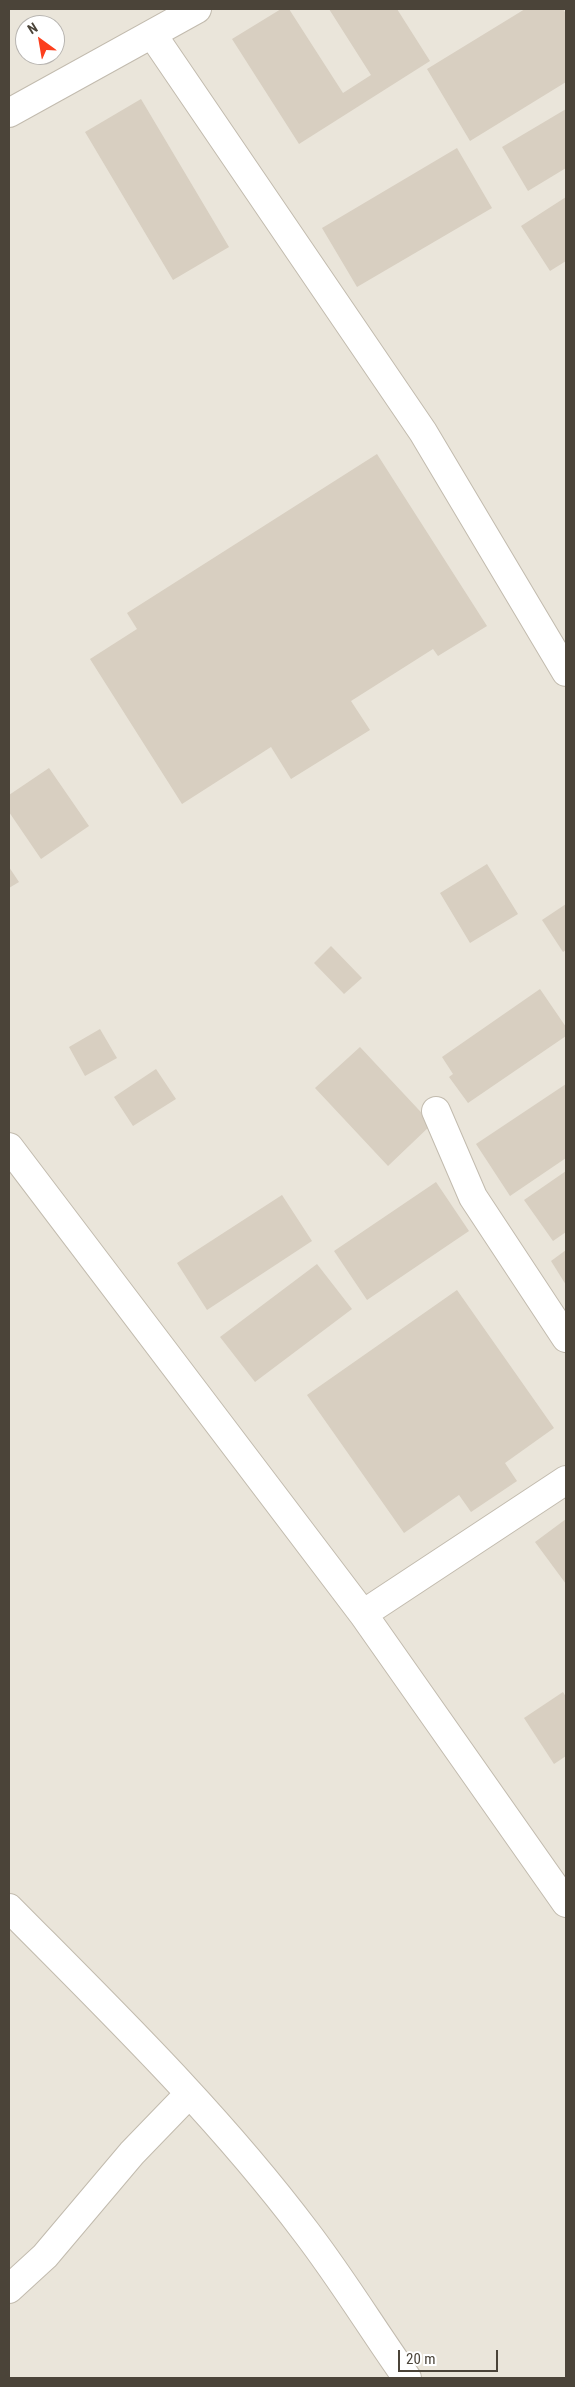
<!DOCTYPE html>
<style>
body{margin:0}
#map{position:relative;width:575px;height:2387px;overflow:hidden;background:#f6f3ec;font-family:"Roboto Condensed",sans-serif}
canvas{display:block}
.frame{position:absolute;inset:0;border:10px solid #4b4439;pointer-events:none}
.north{position:absolute;left:15px;top:15px;width:50px;height:50px;box-sizing:border-box;background:#fff;border:1px solid #b7b4b0;border-radius:50%;rotate:328deg;font-size:14px;font-weight:700;line-height:20px;text-align:center;color:#4b4439}
.north::after{content:'';display:block;margin:auto;width:18px;height:22px;background:#fc3f1d;clip-path:polygon(50% 0,100% 100%,50% 72%,0 100%)}
.scale{position:absolute;left:398px;top:2350px;width:100px;height:22px;box-sizing:border-box;border:2px solid #4b4439;border-top:0;padding-left:6px;font-size:15px;line-height:18px;white-space:nowrap;color:#4b4439;-webkit-text-stroke:4px #fff;paint-order:stroke}
</style>
<div id="map">
<canvas width="575" height="2387"></canvas>
<div class="frame"></div>
<div class="north">N</div>
<div class="scale">20 m</div>
</div>
<script>
const ctx = document.querySelector('canvas').getContext('2d');
ctx.lineJoin = 'round';
function paint(path, color) { ctx.fillStyle = color; ctx.fill(path, 'evenodd'); }
function stroke(path, color, width, dash) { ctx.strokeStyle = color; ctx.lineWidth = width; ctx.lineCap = dash ? 'butt' : 'round'; ctx.setLineDash(dash || []); ctx.stroke(path); }
paint(new Path2D(`
 M9,9H566V2378H9ZM25,25H55V55H25Z`), '#eae5da');
paint(new Path2D(`
 M281,9H289L343,93L371,75L329,9H397L430,61L299,144L232,39Z
 M525,9H563L566,14V82L470,141L427,69Z
 M141,99L229,247L173,280L85,132Z
 M566,109V168L528,191L502,147Z
 M457,148L492,208L357,287L322,228Z
 M566,197V261L550,271L521,226Z
 M377,454L487,626L438,656L433,649L351,701L370,730L291,779L271,747L182,804L90,659L137,629L127,613Z
 M49,768L89,826L41,859L9,812V795Z
 M487,864L518,914L470,943L440,893Z
 M9,867L19,882L9,888Z
 M566,904V950L563,952L542,920Z
 M331,946L362,978L344,994L314,963Z
 M540,989L566,1027V1036L468,1103L449,1077L453,1074L442,1057Z
 M100,1029L117,1058L85,1076L69,1047Z
 M360,1047L432,1124L388,1166L315,1088Z
 M156,1069L176,1099L133,1126L114,1097Z
 M566,1084V1158L510,1196L476,1144Z
 M566,1171V1232L553,1241L524,1200Z
 M436,1182L469,1231L367,1300L334,1251Z
 M282,1195L312,1241L207,1310L177,1263Z
 M566,1250V1285L551,1261Z
 M317,1264L352,1309L255,1382L220,1337Z
 M457,1290L554,1428L505,1463L517,1481L471,1512L459,1495L404,1533L307,1395Z
 M566,1519V1584L535,1542Z
 M563,1692L566,1697V1756L554,1764L524,1718Z`), '#d8cfc1');
const street = new Path2D(`
 M152,34L423,432L566,672
 M9,113L197,9
 M436,1111L473,1197L566,1338
 M9,1147L363,1614L566,1903
 M363,1614L566,1480
 M9,1908C112,2012 218,2115 306,2232C342,2279 373,2330 407,2378
 M9,2289L45,2256L132,2153L189,2094`);
stroke(street, '#c2bbae', 30);
stroke(street, '#fff', 28);
</script>
